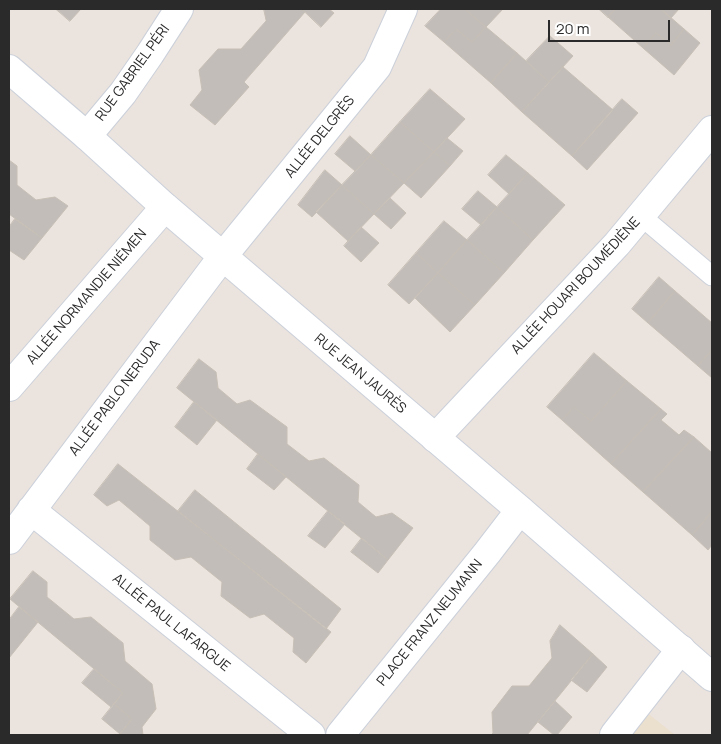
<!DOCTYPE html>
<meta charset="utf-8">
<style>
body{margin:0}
#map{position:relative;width:721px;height:744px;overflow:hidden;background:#ebe3dd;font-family:Manrope,sans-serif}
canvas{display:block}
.frame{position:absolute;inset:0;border:10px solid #2a2a2a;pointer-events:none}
.scale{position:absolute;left:548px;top:20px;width:122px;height:22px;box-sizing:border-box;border:2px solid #2a2a2a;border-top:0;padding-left:6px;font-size:15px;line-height:18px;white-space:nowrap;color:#2a2a2a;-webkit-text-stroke:4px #fff;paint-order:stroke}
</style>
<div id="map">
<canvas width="721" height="744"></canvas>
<div class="frame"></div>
<div class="scale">20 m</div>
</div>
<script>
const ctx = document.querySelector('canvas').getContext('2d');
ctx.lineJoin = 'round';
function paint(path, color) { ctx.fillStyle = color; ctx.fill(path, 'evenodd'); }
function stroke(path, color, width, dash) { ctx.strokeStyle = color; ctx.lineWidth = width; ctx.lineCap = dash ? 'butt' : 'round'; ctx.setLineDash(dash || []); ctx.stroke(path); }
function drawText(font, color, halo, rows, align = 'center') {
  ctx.font = font + ' Manrope,sans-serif'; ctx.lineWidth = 5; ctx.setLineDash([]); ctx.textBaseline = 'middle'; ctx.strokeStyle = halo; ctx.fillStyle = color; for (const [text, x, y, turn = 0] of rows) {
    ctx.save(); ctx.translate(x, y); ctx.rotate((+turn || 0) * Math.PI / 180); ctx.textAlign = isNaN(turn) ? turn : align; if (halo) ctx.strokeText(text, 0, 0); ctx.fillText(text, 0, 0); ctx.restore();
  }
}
paint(new Path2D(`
 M646,712L675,735H628Z`), '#ebdfcd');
const building = new Path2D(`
 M56,9H81L70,21Z
 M264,9H302L305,12L244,82L249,87L215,125L190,105L202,90L199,70L218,49H241L266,21Z
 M302,9H329L334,13L321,27Z
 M441,9H465L486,27L472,42L456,29L444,42L425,26Z
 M465,9H503L486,27Z
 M599,9H616L608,17Z
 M616,9H661L684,29L671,45L656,33L643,48L608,17Z
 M661,9H679L671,18Z
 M486,27L517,53L491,83L444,42L456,29L472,42Z
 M684,29L700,43L674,75L643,48L656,33L671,45Z
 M550,36L573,56L549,82L526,61Z
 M517,53L549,82L522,112L491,83Z
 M563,67L613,110L572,156L522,112Z
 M430,89L465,119L434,152L400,122Z
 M622,99L638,113L587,170L572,156Z
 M400,122L434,152L404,183L371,155Z
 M350,136L371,155L355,171L335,154Z
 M447,138L463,151L450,166L434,152Z
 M434,152L450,166L421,198L404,183Z
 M371,155L404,183L374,214L342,185Z
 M506,155L528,173L509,194L488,175Z
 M9,160L17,166V185L36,200L55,197L68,206L42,238L9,214Z
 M325,170L342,185L312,217L298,205Z
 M528,173L565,205L533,240L497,207Z
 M342,185L374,214L348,241L316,212Z
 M478,191L497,207L481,225L462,209Z
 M390,198L406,213L391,229L374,214Z
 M497,207L533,240L504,273L467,240Z
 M15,219L42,238L24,260L9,250V227Z
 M444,221L467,240L438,273L416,253Z
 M361,227L379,243L361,262L344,246Z
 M467,240L504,273L475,305L438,273Z
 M416,253L438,273L409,304L388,285Z
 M438,273L475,305L450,332L415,298Z
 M659,277L675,291L648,323L632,309Z
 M675,291L712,323V350L698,366L648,323Z
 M712,350V378L698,366Z
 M594,353L627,381L591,421L574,407L562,420L547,407Z
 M199,359L216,372L218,388L237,404L250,400L287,427V444L309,461L324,458L359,485L358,502L376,517L392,513L413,528L388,560L177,388Z
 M627,381L661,409L611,464L562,420L574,407L591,421Z
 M194,402L217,420L197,445L175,427Z
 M661,409L667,414L661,420L679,435L684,430L694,437L643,492L611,464Z
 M694,437L712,453V512L692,535L643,492Z
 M258,454L286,477L274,490L247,469Z
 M118,464L331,632L306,663L293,652L294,638L264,614L250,618L221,596L222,582L191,557L175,560L150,540V526L119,500L107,506L94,495Z
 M195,490L341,609L326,629L178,511Z
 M328,511L345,524L325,548L308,536Z
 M712,512V545L708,550L692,535Z
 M362,538L388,560L378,573L351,552Z
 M33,571L47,582V597L74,619L91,617L123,643L125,661L152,684L156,709L142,727L143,735H119L132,719L114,704L123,693L10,599Z
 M19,607L38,622L9,658V620Z
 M560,625L593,654L527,735H491L493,733L492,712L512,686H529L552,658L550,641Z
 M593,654L607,667L587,692L571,680Z
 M94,669L123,693L111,707L82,683Z
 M555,701L572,717L557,735H554L538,722Z
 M114,704L132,719L120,734L102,719Z`);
paint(building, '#c3bdb9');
stroke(building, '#c6bfb6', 1);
const service = new Path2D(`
 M641,216L712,276`);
const minor = new Path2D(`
 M87,136L123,93L150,54L179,9
 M9,387L165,207
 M435,438L617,244L712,130
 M31,510L311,735
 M9,540L223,256L377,67L403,9
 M340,735L487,553L520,510
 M614,735L681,649`);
const tertiary = new Path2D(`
 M9,69L87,136L165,207L520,510L712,677`);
stroke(service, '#cbd0da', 21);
stroke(minor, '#cbd0da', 30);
stroke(tertiary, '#cbd0da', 30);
stroke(service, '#fff', 19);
stroke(minor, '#fff', 28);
stroke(tertiary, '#fff', 28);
drawText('14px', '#2a2a2a', '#fff', [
 ["RUE GABRIEL PÉRI",133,73,-54],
 ["ALLÉE DELGRÈS",320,137,-51],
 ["ALLÉE HOUARI BOUMÉDIÈNE",576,286,-47],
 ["ALLÉE NORMANDIE NIÉMEN",87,297,-49],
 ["RUE JEAN JAURÈS",360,374,40],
 ["ALLÉE PABLO NERUDA",115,398,-53],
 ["ALLÉE PAUL LAFARGUE",171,623,39],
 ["PLACE FRANZ NEUMANN",430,623,-51]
]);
</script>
